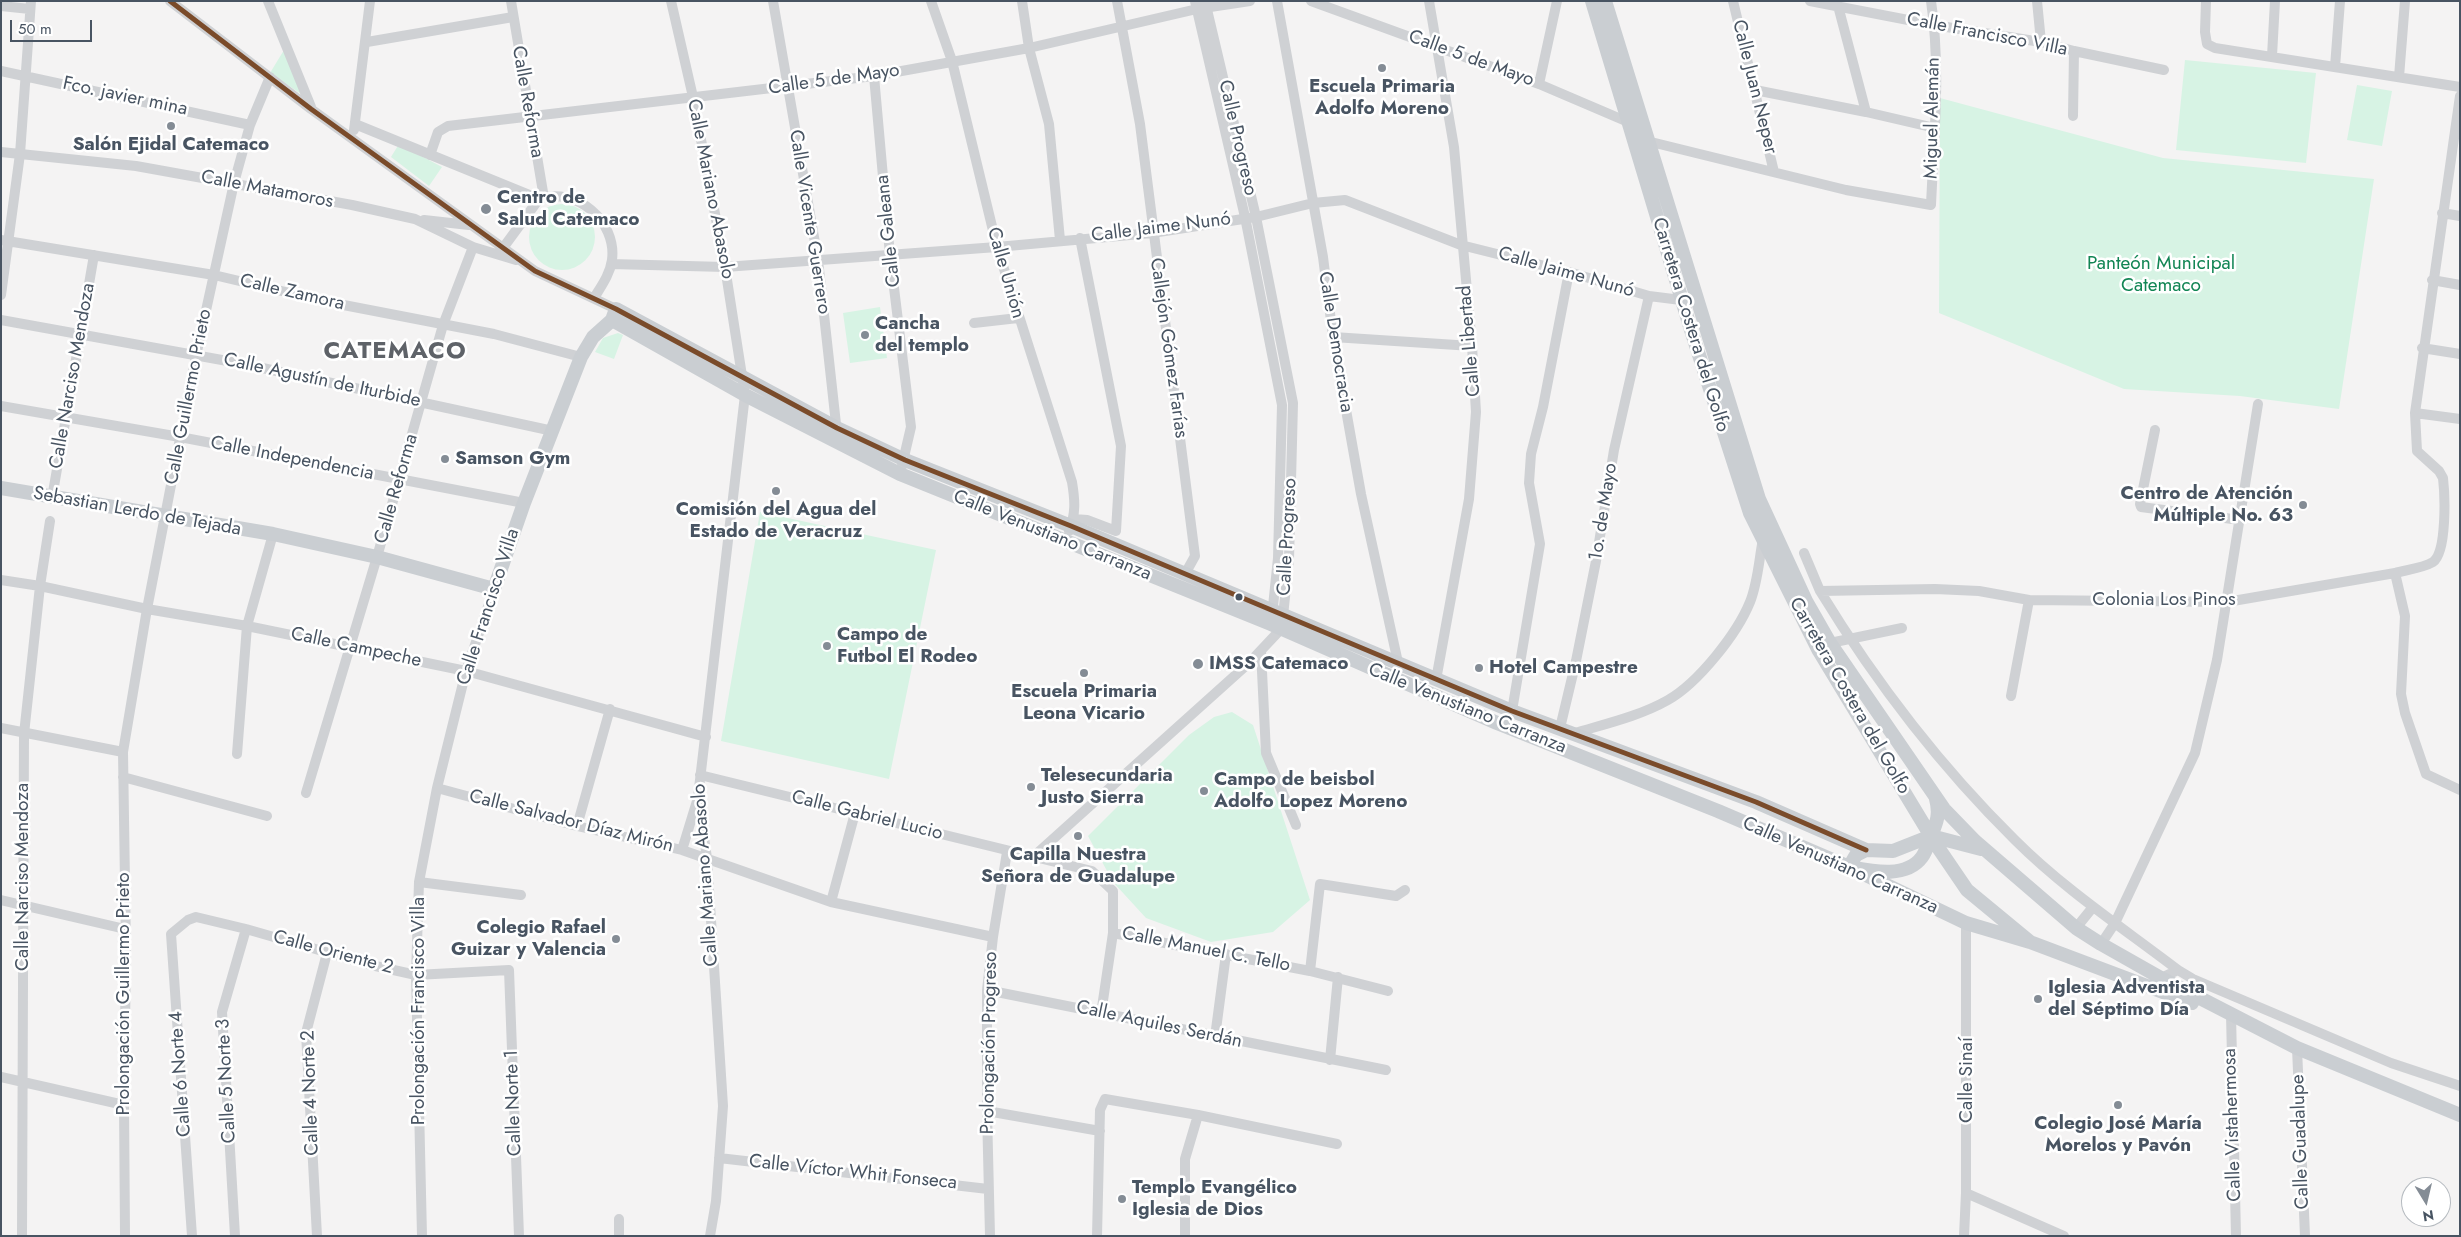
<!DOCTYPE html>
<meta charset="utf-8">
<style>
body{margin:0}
#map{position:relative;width:2461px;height:1237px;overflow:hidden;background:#f4f3f3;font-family:Jost,sans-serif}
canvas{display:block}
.frame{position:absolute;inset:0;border:2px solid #485462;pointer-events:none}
.north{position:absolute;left:2401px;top:1177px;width:50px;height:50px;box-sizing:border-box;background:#fff;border:1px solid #b6bbc0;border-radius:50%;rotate:171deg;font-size:14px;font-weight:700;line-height:20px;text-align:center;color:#485462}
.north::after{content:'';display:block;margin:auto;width:18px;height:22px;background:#848c95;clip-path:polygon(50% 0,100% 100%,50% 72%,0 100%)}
.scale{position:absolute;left:10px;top:20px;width:82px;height:22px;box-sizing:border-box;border:2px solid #485462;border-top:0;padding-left:6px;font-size:15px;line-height:18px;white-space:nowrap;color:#485462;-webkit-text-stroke:4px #fff;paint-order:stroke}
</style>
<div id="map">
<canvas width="2461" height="1237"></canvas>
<div class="frame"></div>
<div class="north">N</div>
<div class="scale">50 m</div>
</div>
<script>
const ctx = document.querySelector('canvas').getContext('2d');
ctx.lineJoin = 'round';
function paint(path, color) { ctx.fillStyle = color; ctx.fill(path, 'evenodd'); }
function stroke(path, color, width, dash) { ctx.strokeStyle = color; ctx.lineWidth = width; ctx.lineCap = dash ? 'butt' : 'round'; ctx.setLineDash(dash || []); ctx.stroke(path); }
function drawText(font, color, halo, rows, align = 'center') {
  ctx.font = font + ' Jost,sans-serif'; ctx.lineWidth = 5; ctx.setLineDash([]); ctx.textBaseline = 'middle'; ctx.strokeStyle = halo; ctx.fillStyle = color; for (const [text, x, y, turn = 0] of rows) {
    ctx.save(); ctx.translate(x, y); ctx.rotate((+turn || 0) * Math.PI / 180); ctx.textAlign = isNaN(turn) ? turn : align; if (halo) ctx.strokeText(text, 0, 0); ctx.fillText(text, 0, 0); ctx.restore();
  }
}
paint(new Path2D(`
 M284,50L301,94L270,73Z
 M2185,60L2316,73L2306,163L2176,150Z
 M2357,85L2392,91L2382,146L2347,140Z
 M1940,98L2163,158L2374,179L2339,409L2240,396L2124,389L1939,313Z
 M399,144L442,167L429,186L391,157Z
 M529 237a33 33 0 1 1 66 0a33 33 0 1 1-66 0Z
 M880,307L887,358L850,363L843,313Z
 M618,333L623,335L614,359L595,352L603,338Z
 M760,512L936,550L889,779L721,741Z
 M1232,712L1253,725L1310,900L1273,932L1211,942L1146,918L1113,882L1088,836L1189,735L1214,717Z`), '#d7f3e4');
stroke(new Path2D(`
 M170,1L311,109L535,271L616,309
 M268,1L311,107
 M511,1L544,198
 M671,1L693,97L725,267L745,395L698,797L707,858L723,1106L716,1201L710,1236
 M773,1L818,260L837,433
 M931,1L952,61L997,247L1072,482C1075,500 1076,514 1069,531
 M1022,1L1029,48L1049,124L1060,240
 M1117,1L1140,124L1195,556L1185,574
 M1195,1L1245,217L1282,405L1278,558L1272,616
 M1277,1L1323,257L1333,337L1361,494L1399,667
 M1311,1L1539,84L1628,122
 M1429,1L1454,147L1472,346L1476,412L1469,499L1436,680
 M1733,1L1774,172
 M1810,1L1934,25L2041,42L2074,51L2164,70
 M2037,1L2041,42
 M2206,1L2205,32L2207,44L2215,48L2460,87
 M1837,2L1866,112
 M1,6L30,9
 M367,42L513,17
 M2272,56L2275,1
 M2335,67L2340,1
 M1,71L250,125
 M874,76L890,255L911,427L900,474
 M2399,77L2405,1
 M1539,84L1557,1
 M1755,90L1866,112L1935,128
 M2073,116L2074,51
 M355,124L539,199
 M354,130L370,1
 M1647,141L1846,190L1931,205C1934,137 1941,69 1931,1
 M1,152L136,166L352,205L415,219L473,247L516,260
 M430,155L438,132L448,126L874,76L1029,48L1197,9L1250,1
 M2442,213L2460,216
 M424,220L469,225
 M1,240L214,275L328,302L494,334L581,357
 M503,248L539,199C576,186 617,221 612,260C610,274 602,285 594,298
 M611,264L725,267L997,247L1152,233L1256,217L1313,203L1345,200L1461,245L1569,272L1649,296L1681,300L1687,298
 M2432,280L2460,285
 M1,295L20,154L31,1
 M1,320L244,364L553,431
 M974,323L1018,318
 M1333,337L1472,346
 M2422,348L2460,354
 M1,406L180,437L524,503
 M2415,413L2460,419
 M2155,430L2140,504L2141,507L2240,520
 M52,498L94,255
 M1074,519L1087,520L1116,531L1121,446L1080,238
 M1804,553L1820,591L1935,589L1979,591L2029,600L2227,602L2395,573L2405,616L2401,694L2405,713L2426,774L2460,790
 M2395,573C2406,570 2423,568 2433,562C2447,552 2445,495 2443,478L2439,471L2417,451L2415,413L2460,96
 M1,580L40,586L147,609L247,626L466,671L706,737
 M1820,591C1875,681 1940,766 2015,840C2064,889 2123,928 2178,970
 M1826,646L1830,643L1902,628
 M1261,651L1266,753L1296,825
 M2011,696L2029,600
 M1512,711L1540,544L1529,483L1531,454L1543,407L1569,272
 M1,728L123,752
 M1560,728L1576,661L1596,561L1614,450L1649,296
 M1575,733C1605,724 1640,716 1668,700C1698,683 1737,634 1750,602C1758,582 1759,559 1763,539
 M237,754L247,626L273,534
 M700,775L1092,871L1113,891V933L1101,1014
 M123,777L267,816
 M437,788L577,826L682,850L831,902L993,937
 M306,793L377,557L443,325L473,247
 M577,826L610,709
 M682,850L697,801
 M1033,857L1250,662L1281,629L1283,616L1289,559L1293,403L1256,217L1205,1
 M419,882L521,895
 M1,900L125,929
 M831,902L855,813
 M2076,928L2093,907
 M1113,933L1310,971L1388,991
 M2101,944L2115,923L2195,753L2217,660L2258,404
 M1310,971L1320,884L1396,896L1405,890
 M2161,978L2178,970L2193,979L2391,1063L2460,1086
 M987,990L1386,1070
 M2231,1014L2236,1236
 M1215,1037L1226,954
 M2297,1048L2305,1236
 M1330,1060L1338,977
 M1,1077L124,1105
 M987,1111L1100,1131
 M719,1158L988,1189
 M1966,1193L2064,1236
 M619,1219V1236
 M22,1236L24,734L40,586L50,521
 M125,1236L124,1105L126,950L123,752L147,609L196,356L234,183L250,125L270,77
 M192,1236L171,934L188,920L196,917L246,929L371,965L416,975L509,970L519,1236
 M235,1236L222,1012L246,929
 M317,1236L306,1033L327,953
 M422,1236L416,975L419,882L437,788L466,671L494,589
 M990,1236L987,1111V990L993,937L1007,852
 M1097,1236L1100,1110L1105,1099L1198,1115L1337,1144
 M1185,1236V1159L1198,1115
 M1964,1236L1966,1193V923`), '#cfd1d4', 10);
stroke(new Path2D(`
 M1592,1L1691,330L1750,513L1819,651L1935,843L1967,890L2030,942L2192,1003
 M1605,1L1759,499L1806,601L1830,643L1944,809L1975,841L2076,928L2101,944L2161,978L2297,1048L2460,1115
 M612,320L745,395L900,474L1271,624L1497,723L1718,811L1849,867L1966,923L2030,942
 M612,320L616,309L837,428L905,460L1071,526L1512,711L1756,802L1866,850
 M1,488L273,534L377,557L494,589L524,503L581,357L593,337L612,320
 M1936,799C1940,814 1937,822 1931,836C1928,843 1927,850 1922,857C1906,879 1871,871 1849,867L1856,855L1866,850L1893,851L1931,836L1981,849`), '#caced2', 14);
stroke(new Path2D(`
 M170,1L311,109L535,271L616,309L837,428L905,460L1071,526L1512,711L1756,802L1866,850`), '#7a4b2a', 5);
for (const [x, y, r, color] of [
 [1382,68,5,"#848c95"],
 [171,126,5,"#848c95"],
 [486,209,6,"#848c95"],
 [865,335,5,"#848c95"],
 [445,459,5,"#848c95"],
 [776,491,5,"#848c95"],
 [2303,505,5,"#848c95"],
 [1239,597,4.5,"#485462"],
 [827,646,5,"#848c95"],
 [1198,664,6,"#848c95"],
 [1479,668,5,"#848c95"],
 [1084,673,5,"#848c95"],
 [1031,787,5,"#848c95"],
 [1204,791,5,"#848c95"],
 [1078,836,5,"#848c95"],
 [616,939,5,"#848c95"],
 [2038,999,5,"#848c95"],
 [2118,1105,5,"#848c95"],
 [1122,1199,5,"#848c95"]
]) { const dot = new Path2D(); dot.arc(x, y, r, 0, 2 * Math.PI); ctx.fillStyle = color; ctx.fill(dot); stroke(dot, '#fff', 2); }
drawText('19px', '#485462', '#fff', [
 ["Calle Francisco Villa",1987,35,11],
 ["Calle 5 de Mayo",1471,59,20],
 ["Calle 5 de Mayo",834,80,-8],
 ["Calle Juan Neper",1754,87,76],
 ["Fco. javier mina",125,97,12],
 ["Calle Reforma",527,102,80],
 ["Miguel Alemán",1933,118,-89],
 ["Calle Progreso",1237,138,77],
 ["Calle Mariano Abasolo",710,189,79],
 ["Calle Matamoros",267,190,11],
 ["Calle Vicente Guerrero",809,222,81],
 ["Calle Jaime Nunó",1161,228,-7],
 ["Calle Galeana",889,231,-96],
 ["Calle Unión",1005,273,74],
 ["Calle Jaime Nunó",1566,273,16],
 ["Calle Zamora",292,293,13],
 ["Carretera Costera del Golfo",1690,325,73],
 ["Calle Libertad",1470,341,-95],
 ["Calle Democracia",1335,342,81],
 ["Callejón Gómez Farías",1168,348,82],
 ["Calle Narciso Mendoza",73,376,-80],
 ["Calle Agustín de Iturbide",322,381,12],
 ["Calle Guillermo Prieto",189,397,-79],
 ["Calle Independencia",292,459,11],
 ["Calle Reforma",397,489,-74],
 ["Sebastian Lerdo de Tejada",137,512,10],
 ["1o. de Mayo",1604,512,-81],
 ["Calle Venustiano Carranza",1052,536,22],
 ["Calle Progreso",1288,537,-87],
 ["Colonia Los Pinos",2164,600],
 ["Calle Francisco Villa",489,607,-72],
 ["Calle Campeche",356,648,12],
 ["Carretera Costera del Golfo",1849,696,60],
 ["Calle Venustiano Carranza",1467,709,22],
 ["Calle Gabriel Lucio",867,816,14],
 ["Calle Salvador Díaz Mirón",571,822,14],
 ["Calle Venustiano Carranza",1840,866,24],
 ["Calle Mariano Abasolo",706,875,-94],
 ["Calle Narciso Mendoza",23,877,-90],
 ["Calle Manuel C. Tello",1206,950,11],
 ["Calle Oriente 2",333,953,15],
 ["Prolongación Guillermo Prieto",124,994,-90],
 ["Prolongación Francisco Villa",419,1011,-90],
 ["Calle Aquiles Serdán",1159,1025,12],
 ["Prolongación Progreso",990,1043,-89],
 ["Calle 6 Norte 4",181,1074,-94],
 ["Calle Sinaí",1967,1080,-90],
 ["Calle 5 Norte 3",227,1081,-93],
 ["Calle 4 Norte 2",311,1093,-92],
 ["Calle Norte 1",514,1103,-92],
 ["Calle Vistahermosa",2233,1125,-92],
 ["Calle Guadalupe",2301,1142,-92],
 ["Calle Víctor Whit Fonseca",853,1173,6]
]);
drawText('bold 19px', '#485462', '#fff', [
 ["Escuela Primaria",1382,87,"center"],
 ["Adolfo Moreno",1382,109,"center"],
 ["Salón Ejidal Catemaco",171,145,"center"],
 ["Centro de",497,198],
 ["Salud Catemaco",497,220],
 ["Cancha",875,324],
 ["del templo",875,346],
 ["Samson Gym",455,459],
 ["Centro de Atención",2293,494,"right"],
 ["Múltiple No. 63",2293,516,"right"],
 ["Comisión del Agua del",776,510,"center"],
 ["Estado de Veracruz",776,532,"center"],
 ["Campo de",837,635],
 ["Futbol El Rodeo",837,657],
 ["IMSS Catemaco",1209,664],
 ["Hotel Campestre",1489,668],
 ["Escuela Primaria",1084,692,"center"],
 ["Leona Vicario",1084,714,"center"],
 ["Telesecundaria",1041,776],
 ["Justo Sierra",1041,798],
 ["Campo de beisbol",1214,780],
 ["Adolfo Lopez Moreno",1214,802],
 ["Capilla Nuestra",1078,855,"center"],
 ["Señora de Guadalupe",1078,877,"center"],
 ["Colegio Rafael",606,928,"right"],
 ["Guizar y Valencia",606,950,"right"],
 ["Iglesia Adventista",2048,988],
 ["del Séptimo Día",2048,1010],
 ["Colegio José María",2118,1124,"center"],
 ["Morelos y Pavón",2118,1146,"center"],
 ["Templo Evangélico",1132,1188],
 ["Iglesia de Dios",1132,1210]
], 'left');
drawText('19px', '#118554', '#fff', [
 ["Panteón Municipal",2161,264],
 ["Catemaco",2161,286]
]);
ctx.letterSpacing = '1px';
drawText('bold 24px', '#5e6268', '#fff', [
 ["CATEMACO",395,352]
]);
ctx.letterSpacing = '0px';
</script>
